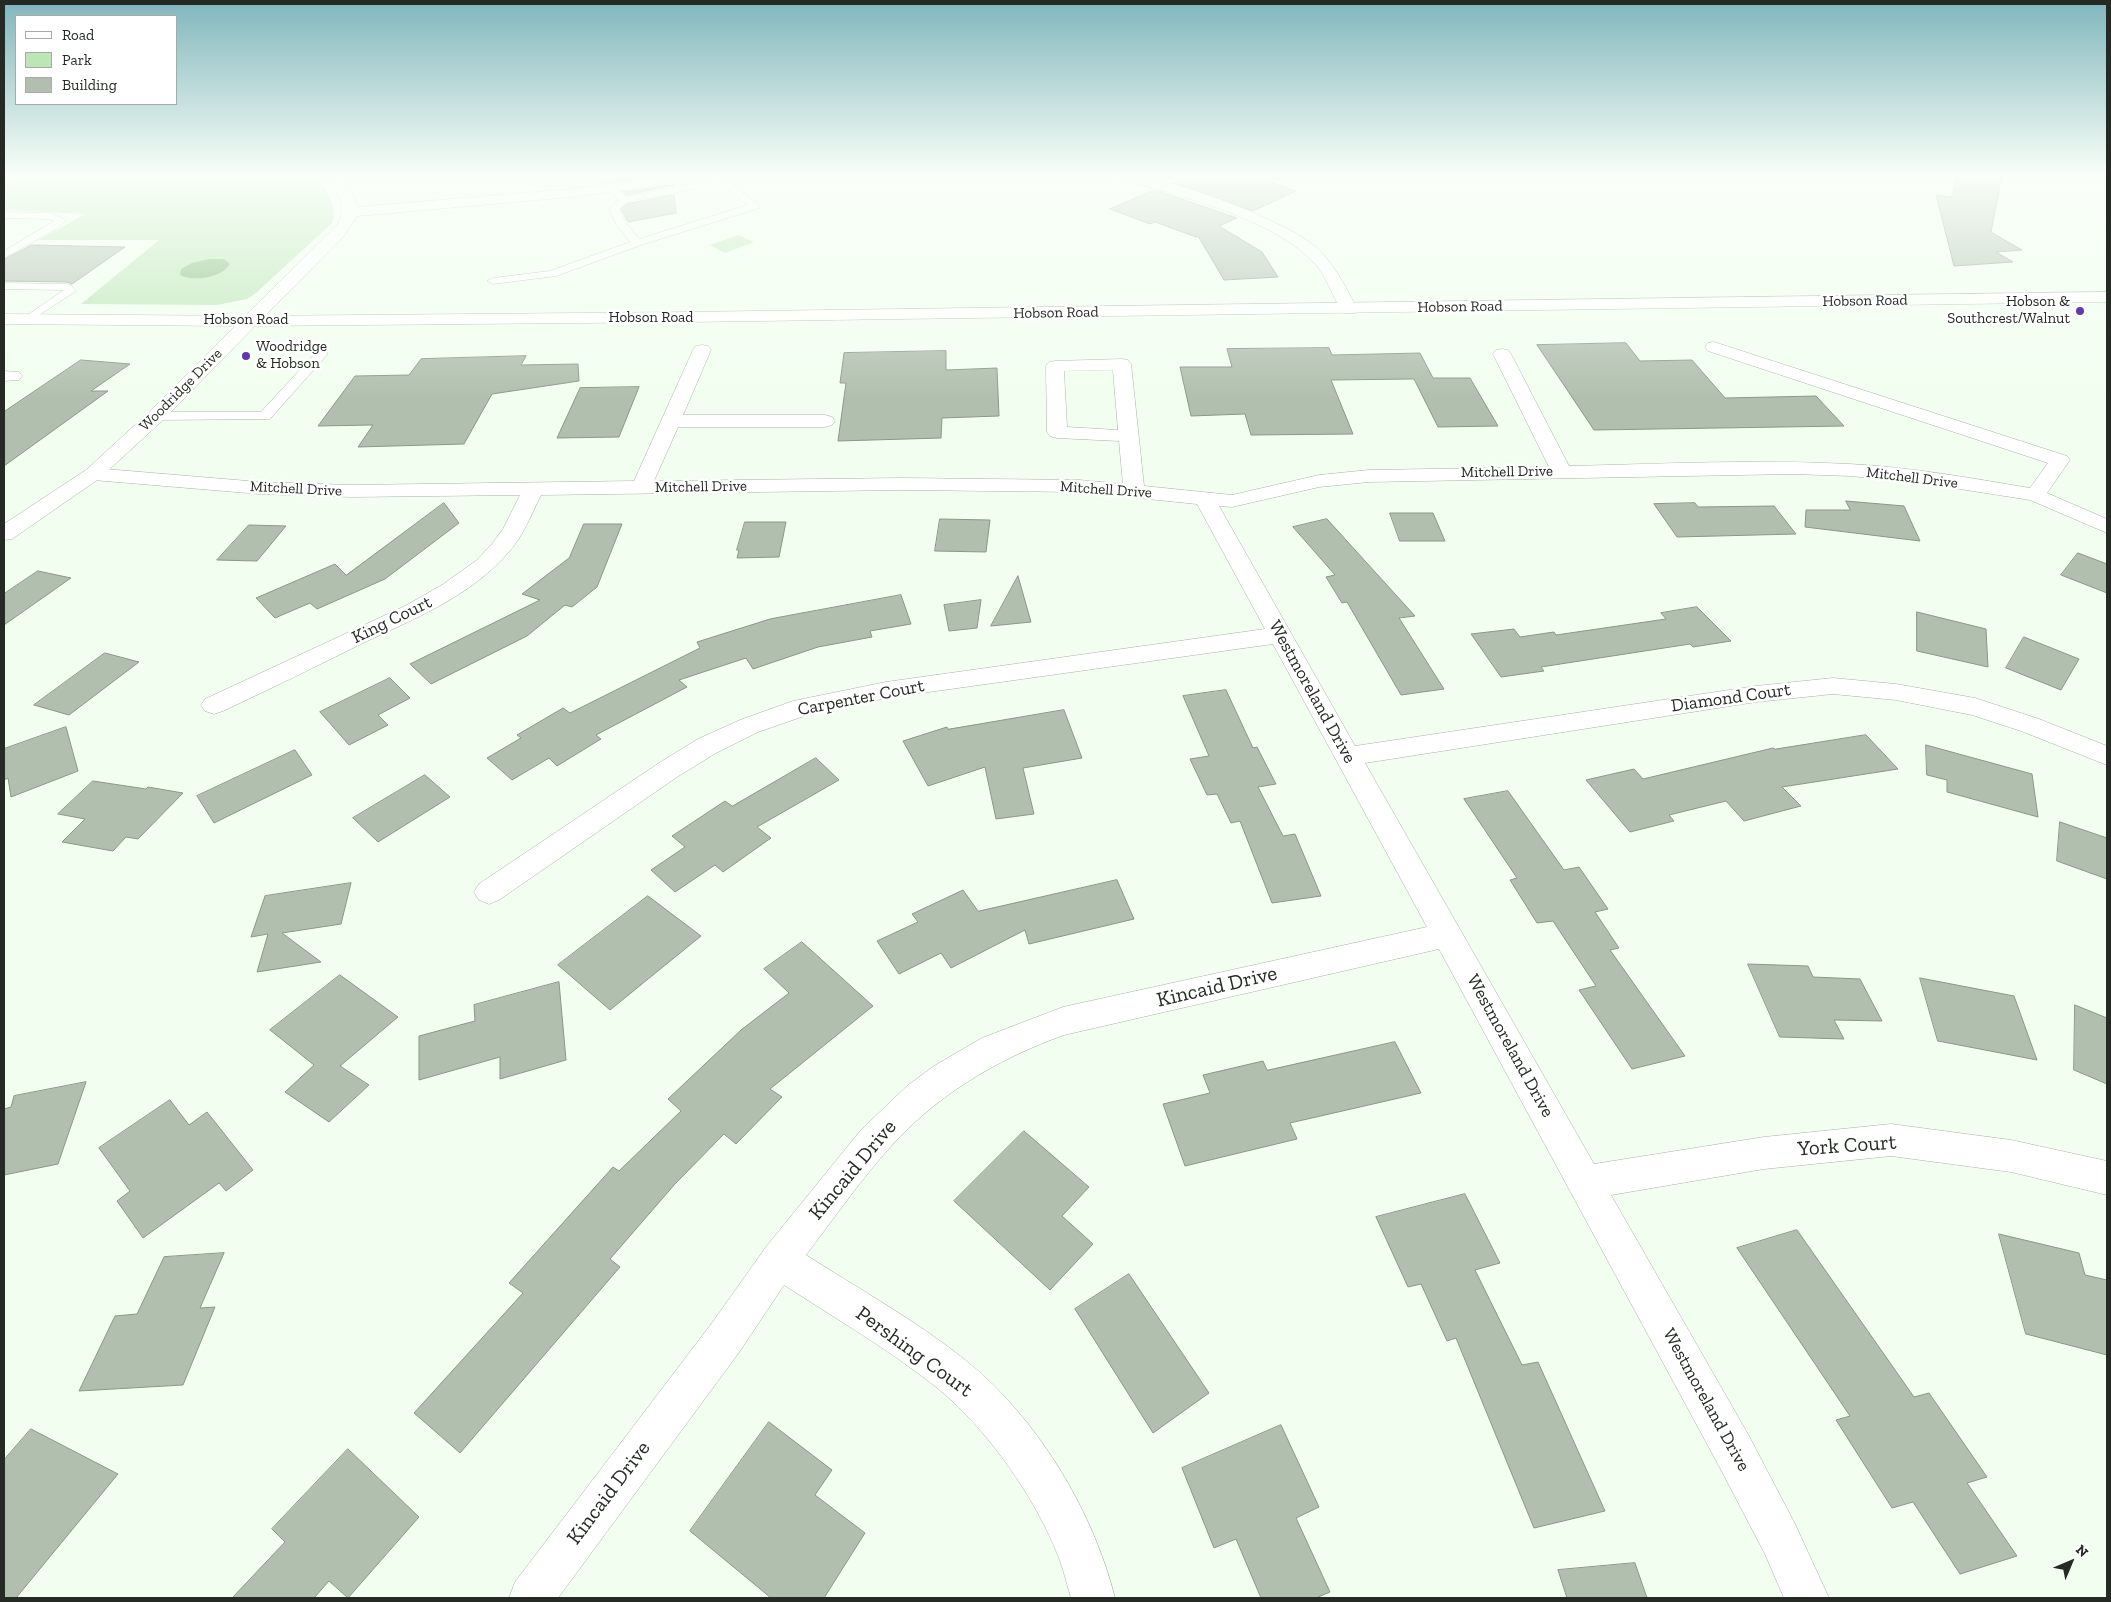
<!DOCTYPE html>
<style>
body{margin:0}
#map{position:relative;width:2111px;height:1602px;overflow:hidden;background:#f2fff0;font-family:"Zilla Slab",serif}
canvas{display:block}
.frame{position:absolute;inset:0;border:5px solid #252b24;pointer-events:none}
.legend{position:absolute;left:15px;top:15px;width:162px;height:90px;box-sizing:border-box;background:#fff;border:1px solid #a8aaa7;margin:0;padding:6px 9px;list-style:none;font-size:15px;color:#252b24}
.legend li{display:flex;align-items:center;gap:10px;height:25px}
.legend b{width:25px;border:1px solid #a8aaa7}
.north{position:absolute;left:2046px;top:1537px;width:50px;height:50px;-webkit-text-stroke:4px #fff;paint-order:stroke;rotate:45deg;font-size:14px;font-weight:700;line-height:20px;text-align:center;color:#252b24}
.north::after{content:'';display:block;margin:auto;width:18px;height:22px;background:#252b24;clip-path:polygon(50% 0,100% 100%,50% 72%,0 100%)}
</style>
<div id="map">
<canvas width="2111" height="1602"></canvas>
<div class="frame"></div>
<ul class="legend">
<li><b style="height:6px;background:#fff"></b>Road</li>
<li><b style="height:14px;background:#bde6b7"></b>Park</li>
<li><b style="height:14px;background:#b0bfae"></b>Building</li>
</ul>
<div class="north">N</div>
</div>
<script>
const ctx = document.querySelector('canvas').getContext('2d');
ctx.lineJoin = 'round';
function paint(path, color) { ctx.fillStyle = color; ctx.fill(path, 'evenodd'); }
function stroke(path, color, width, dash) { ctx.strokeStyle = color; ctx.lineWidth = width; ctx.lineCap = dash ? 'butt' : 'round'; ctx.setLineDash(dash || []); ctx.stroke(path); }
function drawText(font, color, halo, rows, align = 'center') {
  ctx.font = font + ' "Zilla Slab",serif'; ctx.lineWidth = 5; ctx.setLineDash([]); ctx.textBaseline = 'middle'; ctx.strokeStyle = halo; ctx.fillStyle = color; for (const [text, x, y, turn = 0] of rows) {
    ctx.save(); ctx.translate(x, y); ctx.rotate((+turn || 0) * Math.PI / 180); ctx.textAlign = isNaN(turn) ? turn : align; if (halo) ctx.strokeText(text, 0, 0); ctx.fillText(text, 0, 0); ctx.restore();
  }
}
paint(new Path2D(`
 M4,175H317C325,189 339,207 332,223L256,293L247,299L217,305L81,304L159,240H39L85,214L4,210Z
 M738,235L754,242L725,253L710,245Z`), '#bde6b7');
paint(new Path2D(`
 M209,259H224L230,264C222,278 193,282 180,275L181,269L192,263Z`), '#84ba7d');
const building = new Path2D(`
 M597,175H669L603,183Z
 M1193,175H1250L1296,191L1253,211L1174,183Z
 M1957,175H2002L1991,232L2022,250L1996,252L2013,262L1954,266L1936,195L1951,197Z
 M674,185L626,195L623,192Z
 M1155,190L1237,218L1219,226L1262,252L1278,277L1224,280L1198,236L1196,237L1155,222L1150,224L1110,209Z
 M674,195L676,213L628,222L621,209L627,204Z
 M32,245L125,247L72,284L67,282L4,281V260Z
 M1626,343L1640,361L1692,360L1725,398L1816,396L1844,426L1594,430L1537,345Z
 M1329,348L1332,355L1420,353L1433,378H1470L1498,426L1438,427L1414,379L1331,380L1353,434L1251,435L1245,414L1191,416L1180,367H1232L1227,349Z
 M946,351V370L997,368L999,416L942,418L941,438L838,441L846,383H840L844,353Z
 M526,356L521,365L578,364L579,381L492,394L464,444L358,447L373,425L318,426L355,376L409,375L421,359Z
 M81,360L130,364L91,391H108L4,466V412Z
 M639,387L619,437L557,438L580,388Z
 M1846,501L1904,506L1920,541L1805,527L1806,510H1850Z
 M444,503L459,523L385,579L317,609L310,603L275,618L256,598L335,564L346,575Z
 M1695,503L1698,507L1774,506L1796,534L1677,537L1654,504Z
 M1390,513H1433L1445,541H1400Z
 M940,519L990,520L986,552L935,551Z
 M1327,519L1415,616L1399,618L1444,689L1401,695L1347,602L1342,603L1326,577L1335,575L1293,527Z
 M745,522H786L779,557L737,558L739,550H737Z
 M584,524H622L597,587L572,607L565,605L527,636L431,684L410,664L540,600L522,594L569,558Z
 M249,525L286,526L257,561L217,560Z
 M2078,553L2107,564V593L2061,575Z
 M38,571L71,578L4,625V594Z
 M1018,576L1031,622L991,626Z
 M901,595L911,624L870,631L872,637L818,647L753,669L746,658L679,680L687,687L596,735L601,739L557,766L549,758L512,780L487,758L521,738L517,735L563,708L570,713L700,648L697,642L770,619Z
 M981,600L977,628L949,631L944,605Z
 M1697,607L1731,641L1693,647L1690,644L1541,667L1544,671L1501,677L1471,634L1514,629L1520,637L1554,632L1556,635L1666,619L1661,613Z
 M1917,612L1986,629L1988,667L1917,651Z
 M2024,637L2079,659L2061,690L2006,668Z
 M105,653L139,662L69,715L34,705Z
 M390,678L410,698L378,715L388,725L349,745L320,712Z
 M1226,690L1253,748L1257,747L1276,784L1258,787L1283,836L1295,834L1321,896L1272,903L1240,821L1231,823L1217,794L1207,795L1190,759L1209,756L1183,696Z
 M1064,710L1082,758L1023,768L1034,814L996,819L985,767L928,786L903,741L947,727L948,729Z
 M66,727L78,771L11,797L8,778L4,780V749Z
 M1866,735L1898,769L1782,787L1801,806L1744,821L1726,801L1669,815L1674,821L1630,832L1586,780L1634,769L1643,779L1773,748L1775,749Z
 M1926,745L2032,774L2038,817L1947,792V780L1927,775Z
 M295,750L312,775L214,823L197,796Z
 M816,758L839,780L757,827L771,838L723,872L715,865L675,892L651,870L685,847L672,836L725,801L732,806Z
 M425,775L450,797L378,842L353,818Z
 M93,781L146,789L148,787L183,793L138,839L126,837L113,851L62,842L85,819L58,814Z
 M1508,791L1564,870L1579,867L1608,909L1595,912L1619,948L1610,950L1685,1056L1632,1069L1579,990L1596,986L1553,921L1537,923L1510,880L1517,878L1464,799Z
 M2060,822L2107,838V879L2057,861Z
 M1117,880L1134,919L1029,944L1025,930L951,968L941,953L899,974L877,941L918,922L912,914L963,890L978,911Z
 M351,883L341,924L282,933L321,962L257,972L268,934L251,937L265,896Z
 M648,896L701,936L610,1010L558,965Z
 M802,942L873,1006L770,1089L782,1097L736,1144L724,1134L675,1184L610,1259L620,1267L460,1453L414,1413L523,1293L509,1283L613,1167L619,1171L681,1111L668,1099L741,1030L789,993L764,969Z
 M1748,964L1808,966L1813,977L1860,979L1882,1021L1834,1020L1844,1039L1780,1037Z
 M340,975L398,1017L340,1066L369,1085L329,1122L285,1092L314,1065L270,1030Z
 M1920,978L2014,996L2037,1060L1938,1041Z
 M559,982L566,1060L500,1079V1057L419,1080V1036L475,1021L474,1005Z
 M2075,1005L2107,1018V1084L2074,1070Z
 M1395,1042L1421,1093L1290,1123L1297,1139L1185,1166L1163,1104L1210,1093L1203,1075L1263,1061L1267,1070Z
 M86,1082L58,1164L4,1175V1109L11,1107L14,1096Z
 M170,1100L189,1125L207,1112L253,1170L226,1191L219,1183L143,1238L117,1201L130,1191L99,1148Z
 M1024,1131L1089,1187L1062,1216L1093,1244L1050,1290L954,1201Z
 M1465,1194L1500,1263L1475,1270L1522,1365L1538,1362L1605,1511L1534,1528L1456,1338L1447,1341L1421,1284L1408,1287L1376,1217Z
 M1797,1230L1914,1397L1929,1393L1987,1477L1967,1483L2017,1556L1960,1574L1913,1502L1892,1508L1836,1420L1850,1416L1737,1248Z
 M1999,1234L2079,1253L2085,1275L2107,1280V1355L2026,1334Z
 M224,1253L200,1308L215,1307L183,1385L79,1391L115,1316L137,1314L164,1257Z
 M1129,1274L1209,1393L1153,1433L1075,1309Z
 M769,1422L832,1470L815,1495L865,1533L824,1598H771L690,1531Z
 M1281,1425L1319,1507L1296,1518L1330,1592L1316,1598H1261L1236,1539L1214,1548L1182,1468Z
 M31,1429L118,1474L16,1598H4V1460Z
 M348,1449L419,1517L348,1598L329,1581L314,1598H232L285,1542L272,1529Z
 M1635,1563L1647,1598H1567L1558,1570Z`);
paint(building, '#b0bfae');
stroke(building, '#899887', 1);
const lane = new Path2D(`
 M710,175H720L760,206L759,208L641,245L556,276L493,284L487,281L493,278L550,271L630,242L616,224L609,209L618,200L609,189L611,187H617L625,197L714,180ZM720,184L748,205L639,239L626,223L619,209L626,202Z
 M4,212L50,213L66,220L56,229L4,258V251L54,221L49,219L4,218Z
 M4,283L67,284L71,285L76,291L30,321L26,320L24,318L26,316L64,290L4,289Z
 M322,349L328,353L326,356L270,419L156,420L149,416L156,412H261L318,350Z`);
const street = new Path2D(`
 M327,175H341L354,197L357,207L571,189L681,175H710L703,179L571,197L357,216L344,236L256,325H244L241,321L244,317L338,224C348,204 337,192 327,175Z
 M1117,175C1155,171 1281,219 1312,244C1333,261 1345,285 1357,309L1355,313H1343C1333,298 1328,280 1317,266C1276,218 1178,196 1119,178Z
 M1714,342L2067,456L2070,460L2047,493L2107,519V533L2030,500L1941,486L1851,476L1793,474L1369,482L1319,487L1232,507L1219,506L1355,746L1756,686L1833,678L1896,684L1975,698L2039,719L2107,746V765L2021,731L1972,715L1896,700L1833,694L1756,702L1365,763L1594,1164L1764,1137L1891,1124L2011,1140L2107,1161V1195L2011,1172L1891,1156L1764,1169L1611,1195L1749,1436L1795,1524L1829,1598H1784L1765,1554L1719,1466L1439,949L1064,1035C995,1060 933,1097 885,1153C857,1185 832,1221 806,1255C859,1289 915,1320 964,1359C1036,1416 1093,1510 1115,1598H1071C1067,1585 1064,1571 1059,1558C1036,1498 986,1427 936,1387C888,1349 835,1318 784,1285L740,1351L558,1598H509L515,1582L712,1323L766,1247L861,1130L907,1086L934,1066L982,1038L1063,1007L1427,927L1273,644L886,698L807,715L758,732L716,753L677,777L499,900L489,904L479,900L474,892L479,884L659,763L698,739L740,720L793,701L886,682L1265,629L1197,504L1079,492L903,490L541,495C531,515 523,537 507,554C469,597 414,619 363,643C317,666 270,689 223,711L214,714L205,711L201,705L205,699L405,606L442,585L477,560L492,544L503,529L520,495L352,497L260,494L93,480L86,478L83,474L86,470L93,468L260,482L352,485L634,481L693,350L696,346L702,345L708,346L711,350L683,415H825L832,417L835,421L832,425L825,427H678L654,481L903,478L1079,480L1123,484L1119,441L1057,438L1050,436L1047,432L1046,366L1049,362L1055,361L1122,359L1128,360L1131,364L1144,486L1232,495L1319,475L1369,470L1549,467L1493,354L1496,350L1502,349L1508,350L1511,354L1569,466C1662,464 1756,459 1849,464C1910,467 1970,478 2030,488L2048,463L1708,351L1705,347L1708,343ZM1113,370L1118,430L1067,427L1064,371Z
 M4,371L19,372L22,376L19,380L4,381Z`);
const secondary = new Path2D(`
 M2107,292V302L687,322L255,326L163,420L100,478L12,539L4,540V524L86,470L149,412L235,326L4,324V314L250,316L687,312Z`);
stroke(lane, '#a5b4a3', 1);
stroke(street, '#a5b4a3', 1);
stroke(secondary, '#a5b4a3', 1);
paint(lane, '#fff');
paint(street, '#fff');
paint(secondary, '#fff');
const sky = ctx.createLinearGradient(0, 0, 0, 399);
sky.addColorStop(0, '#80b6bd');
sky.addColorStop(0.44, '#f9fff8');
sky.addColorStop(1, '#f9fff800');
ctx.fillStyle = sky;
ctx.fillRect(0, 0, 2111, 399);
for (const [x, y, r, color] of [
 [2080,311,5,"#5e39b1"],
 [246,356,5,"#5e39b1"]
]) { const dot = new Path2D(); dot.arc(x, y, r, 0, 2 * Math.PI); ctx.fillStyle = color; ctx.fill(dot); stroke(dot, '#fff', 2); }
drawText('15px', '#252b24', '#fff', [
 ["Hobson Road",1865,301,-1],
 ["Hobson Road",1460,307,-1],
 ["Hobson Road",1056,313,-1],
 ["Hobson Road",651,318],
 ["Hobson Road",246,320],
 ["Woodridge Drive",181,390,-45],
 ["Mitchell Drive",1507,472,-1],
 ["Mitchell Drive",1912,478,7],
 ["Mitchell Drive",701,487,-1],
 ["Mitchell Drive",296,489,3],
 ["Mitchell Drive",1106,490,4]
]);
drawText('15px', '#252b24', '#fff', [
 ["Hobson &",2070,302],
 ["Southcrest/Walnut",2070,319],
 ["Woodridge",256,347,"left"],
 ["& Hobson",256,364,"left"]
], 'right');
drawText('18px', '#252b24', '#fff', [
 ["King Court",392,620,-26],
 ["Westmoreland Drive",1312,692,61],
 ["Carpenter Court",861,698,-11],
 ["Diamond Court",1731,698,-8],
 ["Westmoreland Drive",1510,1046,61],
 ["Westmoreland Drive",1706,1400,61]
]);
drawText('21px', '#252b24', '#fff', [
 ["Kincaid Drive",1217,987,-13],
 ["York Court",1847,1146,-4],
 ["Kincaid Drive",853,1170,-50],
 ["Pershing Court",914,1352,36],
 ["Kincaid Drive",609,1493,-53]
]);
</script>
